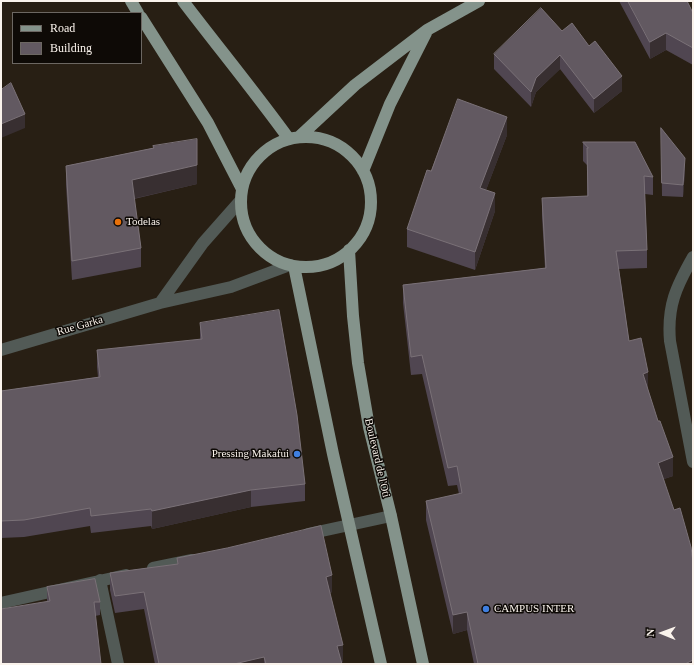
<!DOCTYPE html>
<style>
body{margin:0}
#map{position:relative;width:694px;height:665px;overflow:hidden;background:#281f14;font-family:"Times New Roman",serif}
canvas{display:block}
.frame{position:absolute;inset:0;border:2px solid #faf3ec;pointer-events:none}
.legend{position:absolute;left:12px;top:12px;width:130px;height:52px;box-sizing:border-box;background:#0e0a06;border:1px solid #6c6762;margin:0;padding:5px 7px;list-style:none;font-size:12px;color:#faf3ec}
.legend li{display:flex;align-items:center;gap:8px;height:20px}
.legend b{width:20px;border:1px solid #6c6762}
.north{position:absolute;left:642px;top:613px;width:40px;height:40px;-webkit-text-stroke:3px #0e0a06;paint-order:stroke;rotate:271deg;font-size:11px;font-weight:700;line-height:16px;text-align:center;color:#faf3ec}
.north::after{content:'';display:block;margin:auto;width:14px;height:18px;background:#faf3ec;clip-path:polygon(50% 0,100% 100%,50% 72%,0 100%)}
</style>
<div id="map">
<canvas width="694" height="665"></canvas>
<div class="frame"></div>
<ul class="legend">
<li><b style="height:5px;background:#84938b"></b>Road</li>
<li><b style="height:11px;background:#625961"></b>Building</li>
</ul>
<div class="north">N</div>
</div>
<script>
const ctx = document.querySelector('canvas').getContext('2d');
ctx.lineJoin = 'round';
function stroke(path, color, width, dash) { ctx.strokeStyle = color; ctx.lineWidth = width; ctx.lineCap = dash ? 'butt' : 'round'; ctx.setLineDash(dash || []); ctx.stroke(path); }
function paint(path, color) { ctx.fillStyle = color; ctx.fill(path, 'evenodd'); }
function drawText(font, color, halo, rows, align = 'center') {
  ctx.font = font + ' "Times New Roman",serif'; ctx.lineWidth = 3; ctx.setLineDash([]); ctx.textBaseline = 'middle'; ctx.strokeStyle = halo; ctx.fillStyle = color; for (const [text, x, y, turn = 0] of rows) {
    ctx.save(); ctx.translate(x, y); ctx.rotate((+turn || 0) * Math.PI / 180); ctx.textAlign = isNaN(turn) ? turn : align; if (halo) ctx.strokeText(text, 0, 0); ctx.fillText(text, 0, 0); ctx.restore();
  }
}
stroke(new Path2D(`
 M693,257C676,287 667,306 670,341L693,462
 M160,303L203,243L241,200
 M1,350L160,303L231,287L290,265
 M308,534L391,516
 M153,568L192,560
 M100,580L118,664
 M1,603L126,575`), '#525a56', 12);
stroke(new Path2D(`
 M131,1L138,13
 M183,1C218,47 255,92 289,139
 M141,17L208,123L242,189
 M299,137L355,85L427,30L479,1
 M241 202a65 65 0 1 1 130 0a65 65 0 1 1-130 0Z
 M363,171L390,104L426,33
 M349,250L353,316L358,363L369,427L391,516L423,664
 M294,266L333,454L381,664`), '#84938b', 12);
paint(new Path2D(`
 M619,1H687L693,13V65L666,50L650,59Z
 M562,31L622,91L594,113L560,69L536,92L531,107L494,69V54Z
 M661,128L685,170L683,197L662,196Z
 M507,135L486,190L495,211L475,270L407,247V229L431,171Z
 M583,142L653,177V195L645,194L647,250V268L619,269L629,341L648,390L673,476L664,479L693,664H474L467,630L453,634L426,520V501L459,494L457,485L448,486L422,374L411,375L403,303V285L545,268L542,216V198L587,196V165L583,161Z
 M153,146L197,184L134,199L141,248V267L72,280L66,185V166L153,148Z
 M200,323L305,484V501L251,507L152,529L151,526L91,533L90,526L24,537L1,538V391L98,377L97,367V350L200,340Z
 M177,558L332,592L330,593L343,662H342V664H155L144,609L115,613L110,590V573L177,564Z
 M47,587L100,602V615L95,616L47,602Z`), '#504651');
paint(new Path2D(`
 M666,33V50L650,59V42Z
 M1,42H2V62L1,63Z
 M560,55V69L536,92L531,107V92L536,78Z
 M622,76V91L594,113V99Z
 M25,114V128L1,138V124Z
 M507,117V135L480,206V188Z
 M685,158V170L683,197V185Z
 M197,165V184L132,199V180Z
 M495,193V211L475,270V252Z
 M648,372V391L643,374Z
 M673,457V476L658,481V463Z
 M251,490V507L152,529V511Z
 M332,575V592L326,594V577Z
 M467,612V630L453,634V615Z
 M343,645V662L337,663V646Z
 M264,657V664H234Z
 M693,660V664H685Z`), '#382f31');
const building = new Path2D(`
 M628,1H687L693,13V48L666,33L650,42Z
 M541,8L562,31L572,23L589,46L595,41L622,76L594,99L560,55L536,78L531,92L494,54Z
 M11,83L25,114L1,124V90Z
 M458,99L507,117L480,188L495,193L475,252L407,229L427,170L431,171Z
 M661,128L685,158L683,185L662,183Z
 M197,139V165L132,180L141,248L72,261L66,166L154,148L153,146Z
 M583,142H635L653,177L644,176L647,250L616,251L629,341L641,338L648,372L643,374L658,421H660L673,457L658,463L674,510L680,508L691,547L693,562V660L685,664H479V663L478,664L467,612L453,615L426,501L462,493L457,466L448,468L422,355L411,357L403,285L546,268L542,198L588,196L587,148H588Z
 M279,310L297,415L305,484L251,490L152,511L151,509L91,516L90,508L24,520L1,521V391L100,377L97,350L202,339L200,323Z
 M321,526L332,575L326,577L343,645L337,646L342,664H266L264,657L234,664H159L144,592L115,596L110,573L178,564L177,558L227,548Z
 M95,579L100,602H94L101,664H1V609L50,601L47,587Z`);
paint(building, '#625961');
stroke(building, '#7a7177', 1);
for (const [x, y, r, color] of [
 [118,222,4,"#e8710a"],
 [297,454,4,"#3f7fe0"],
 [486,609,4,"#3f7fe0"]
]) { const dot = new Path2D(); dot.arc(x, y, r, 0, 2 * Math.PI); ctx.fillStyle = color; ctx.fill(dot); stroke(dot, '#0e0a06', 1.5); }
drawText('11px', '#faf3ec', '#0e0a06', [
 ["Todelas",126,222],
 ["Pressing Makafui",289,454,"right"],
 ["CAMPUS INTER",494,609]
], 'left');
drawText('11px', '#faf3ec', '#0e0a06', [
 ["Rue Garka",80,326,-16],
 ["Boulevard de l'Oti",377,458,77]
]);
</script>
